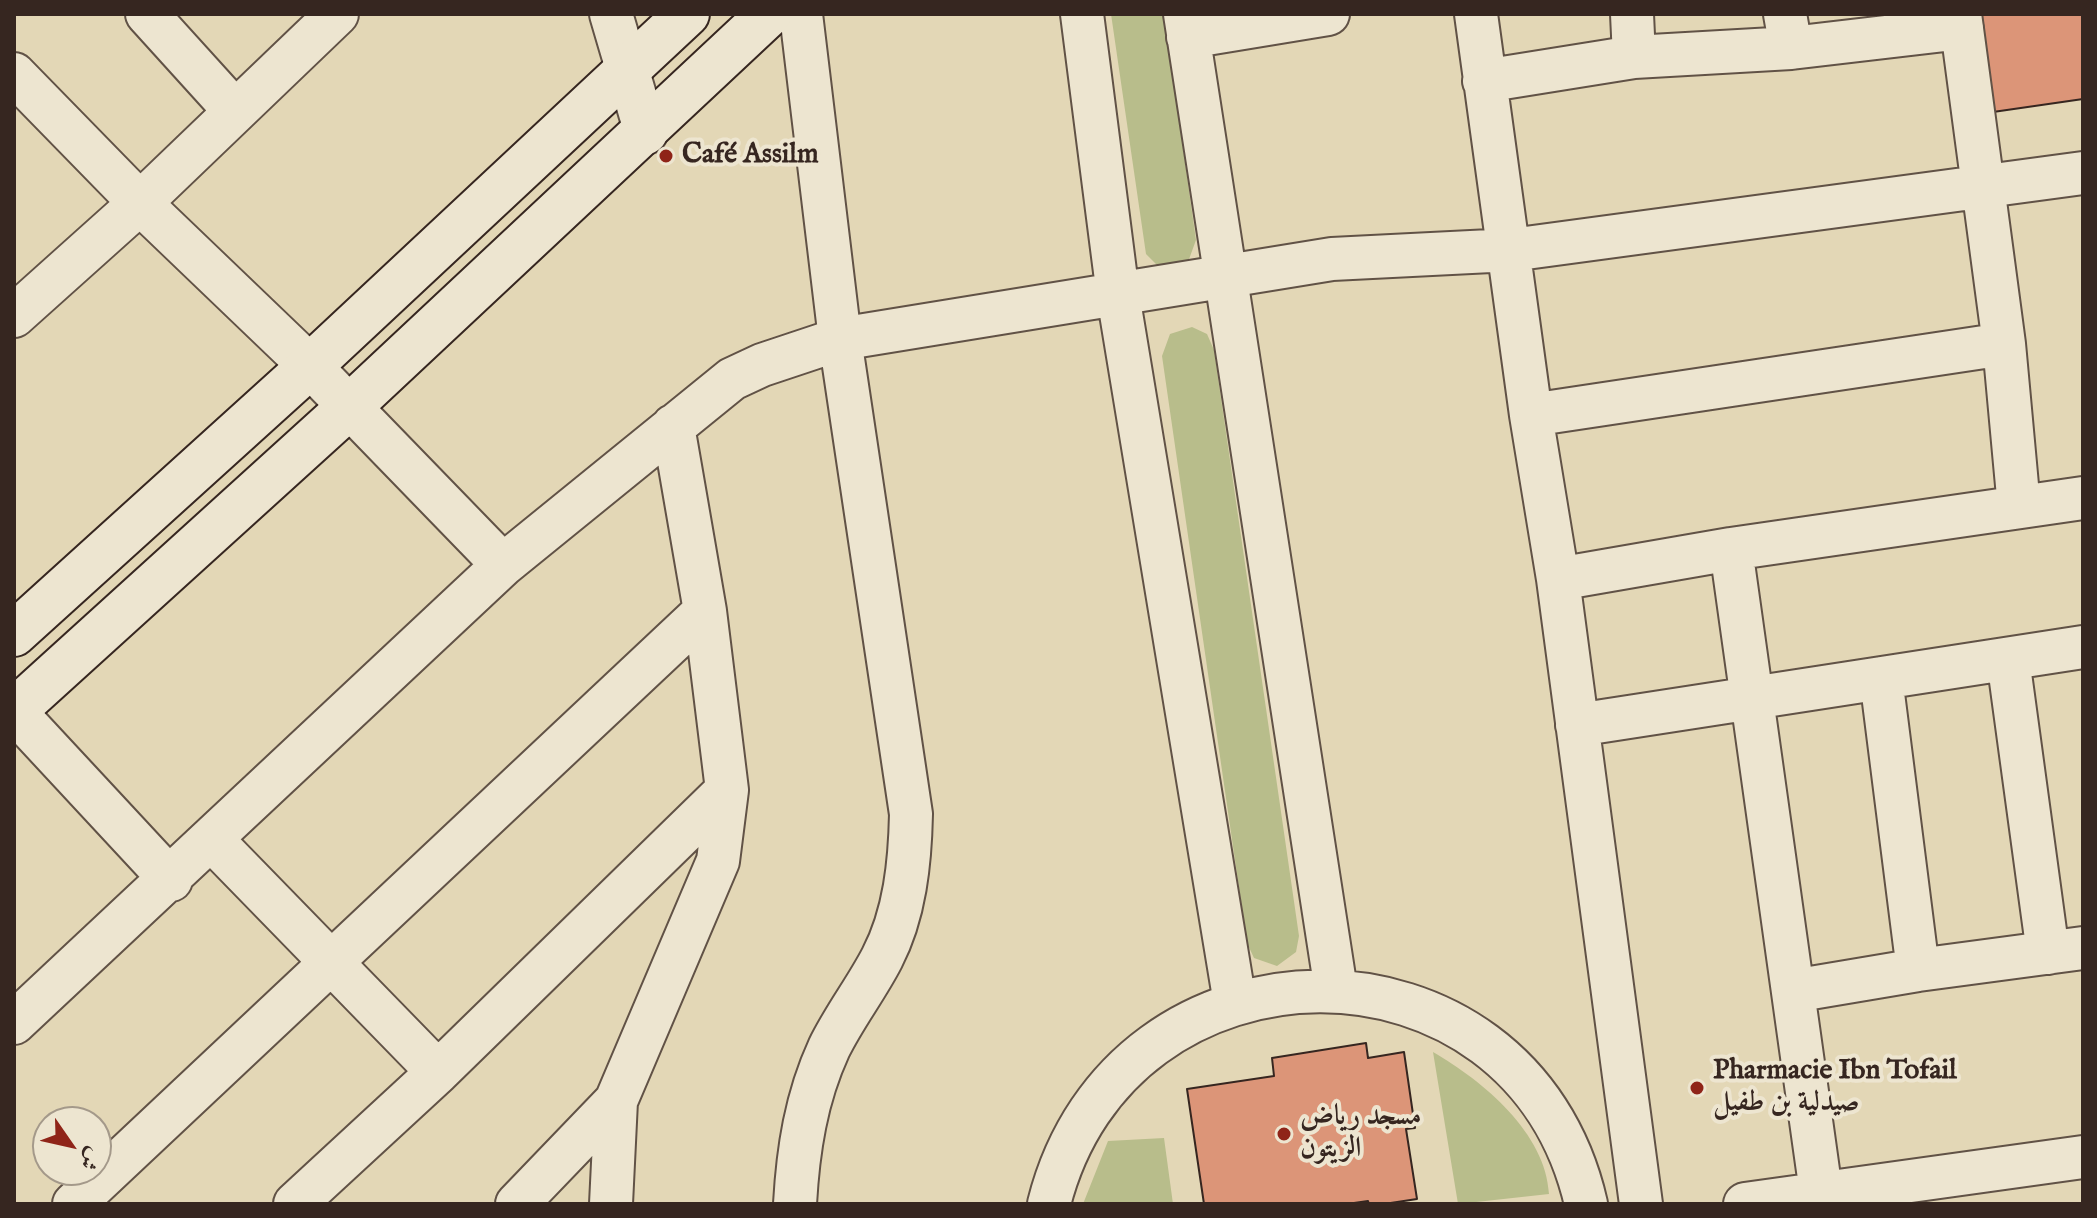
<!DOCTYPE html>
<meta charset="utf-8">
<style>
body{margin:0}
#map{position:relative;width:2097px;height:1218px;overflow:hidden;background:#e3d7b6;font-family:"IM FELL English",Amiri,serif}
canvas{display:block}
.frame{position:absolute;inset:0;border:16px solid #362620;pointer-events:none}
.north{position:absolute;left:32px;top:1106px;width:80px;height:80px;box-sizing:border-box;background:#ede5d0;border:2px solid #a4998a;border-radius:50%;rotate:124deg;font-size:22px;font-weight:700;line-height:32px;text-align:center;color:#362620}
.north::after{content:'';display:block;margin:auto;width:28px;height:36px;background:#8f2418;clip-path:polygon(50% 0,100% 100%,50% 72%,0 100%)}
</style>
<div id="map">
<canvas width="2097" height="1218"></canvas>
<div class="frame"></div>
<div class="north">ش</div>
</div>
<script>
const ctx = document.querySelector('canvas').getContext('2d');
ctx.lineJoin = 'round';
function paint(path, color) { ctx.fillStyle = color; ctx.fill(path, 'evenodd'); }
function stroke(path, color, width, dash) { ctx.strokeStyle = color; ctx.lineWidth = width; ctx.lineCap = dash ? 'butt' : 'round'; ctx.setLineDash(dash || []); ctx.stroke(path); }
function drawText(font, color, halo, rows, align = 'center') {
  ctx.font = font + ' "IM FELL English",Amiri,serif'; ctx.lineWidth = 8; ctx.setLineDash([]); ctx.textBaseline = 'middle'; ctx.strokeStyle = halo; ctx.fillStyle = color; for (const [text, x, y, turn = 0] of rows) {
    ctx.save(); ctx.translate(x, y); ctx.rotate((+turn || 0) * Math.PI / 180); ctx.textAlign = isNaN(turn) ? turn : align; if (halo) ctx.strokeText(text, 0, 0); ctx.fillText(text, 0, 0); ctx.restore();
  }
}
paint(new Path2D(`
 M1111,14H1164L1196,240L1188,262L1158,266L1146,254Z
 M1192,327L1207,334L1214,350L1299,936L1296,952L1277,966L1254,958L1247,943L1162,356L1170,334Z
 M1433,1052C1483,1081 1546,1133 1549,1194L1458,1204Z
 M1164,1138L1173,1204H1083L1108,1141Z`), '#b8bd8b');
const building = new Path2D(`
 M1980,14H2083V99L1993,112Z
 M1366,1043L1368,1058L1404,1052L1415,1128L1406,1129L1417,1199L1384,1204H1369L1368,1201L1347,1204H1204L1187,1089L1274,1076L1272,1058Z`);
paint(building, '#dc9578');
stroke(building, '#362620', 2);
const street = new Path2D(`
 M147,14L234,110
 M611,14L646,133
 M1082,14L1118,295L1235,1003
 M1185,14L1336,990
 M1476,14L1531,415L1558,579L1641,1204
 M1632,14L1634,57
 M1785,14L1791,48L1962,28
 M1960,14L2004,344L2019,507
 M1188,37L1328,14
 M14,74L140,203L310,366L503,565
 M1484,81L1634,57L1791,48
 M14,316L140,203L337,14
 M1531,415L2004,344
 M1731,549L1821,1192
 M1558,579L1731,549L2083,498
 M2008,659L2048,953
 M1881,678L1918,970
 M14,711L171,880
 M1577,725L2083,647
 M212,840L438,1072
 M1793,991L1918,970L2083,948
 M14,1023L503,565L732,379L762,365L840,339L1332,259L1511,250L2083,173
 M74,1204L705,611
 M295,1204L438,1072L727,790L705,611L673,426
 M517,1204L616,1101
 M611,1204L616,1101L718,861L727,790
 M795,1204C798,1150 806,1098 829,1048C844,1017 866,989 882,958C905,914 910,862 911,814L840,339L801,14
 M1049,1204C1120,922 1521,919 1586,1204
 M1745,1204L2083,1157`);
const secondary = new Path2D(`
 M14,634L310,366L687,14
 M14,711L348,408L769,14`);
stroke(street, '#615246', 46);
stroke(secondary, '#362620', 48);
stroke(street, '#ede5d0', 42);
stroke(secondary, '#ede5d0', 44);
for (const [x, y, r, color] of [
 [666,156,8,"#8f2418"],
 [1697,1088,8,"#8f2418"],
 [1284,1134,8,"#8f2418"]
]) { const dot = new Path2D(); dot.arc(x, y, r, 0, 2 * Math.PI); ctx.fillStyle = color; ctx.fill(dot); stroke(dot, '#ede5d0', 3); }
drawText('bold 28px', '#362620', '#ede5d0', [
 ["Café Assilm",682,156],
 ["Pharmacie Ibn Tofail",1713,1072],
 ["صيدلية بن طفيل",1713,1104],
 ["مسجد رياض",1300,1118],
 ["الزيتون",1300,1150]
], 'left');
</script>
